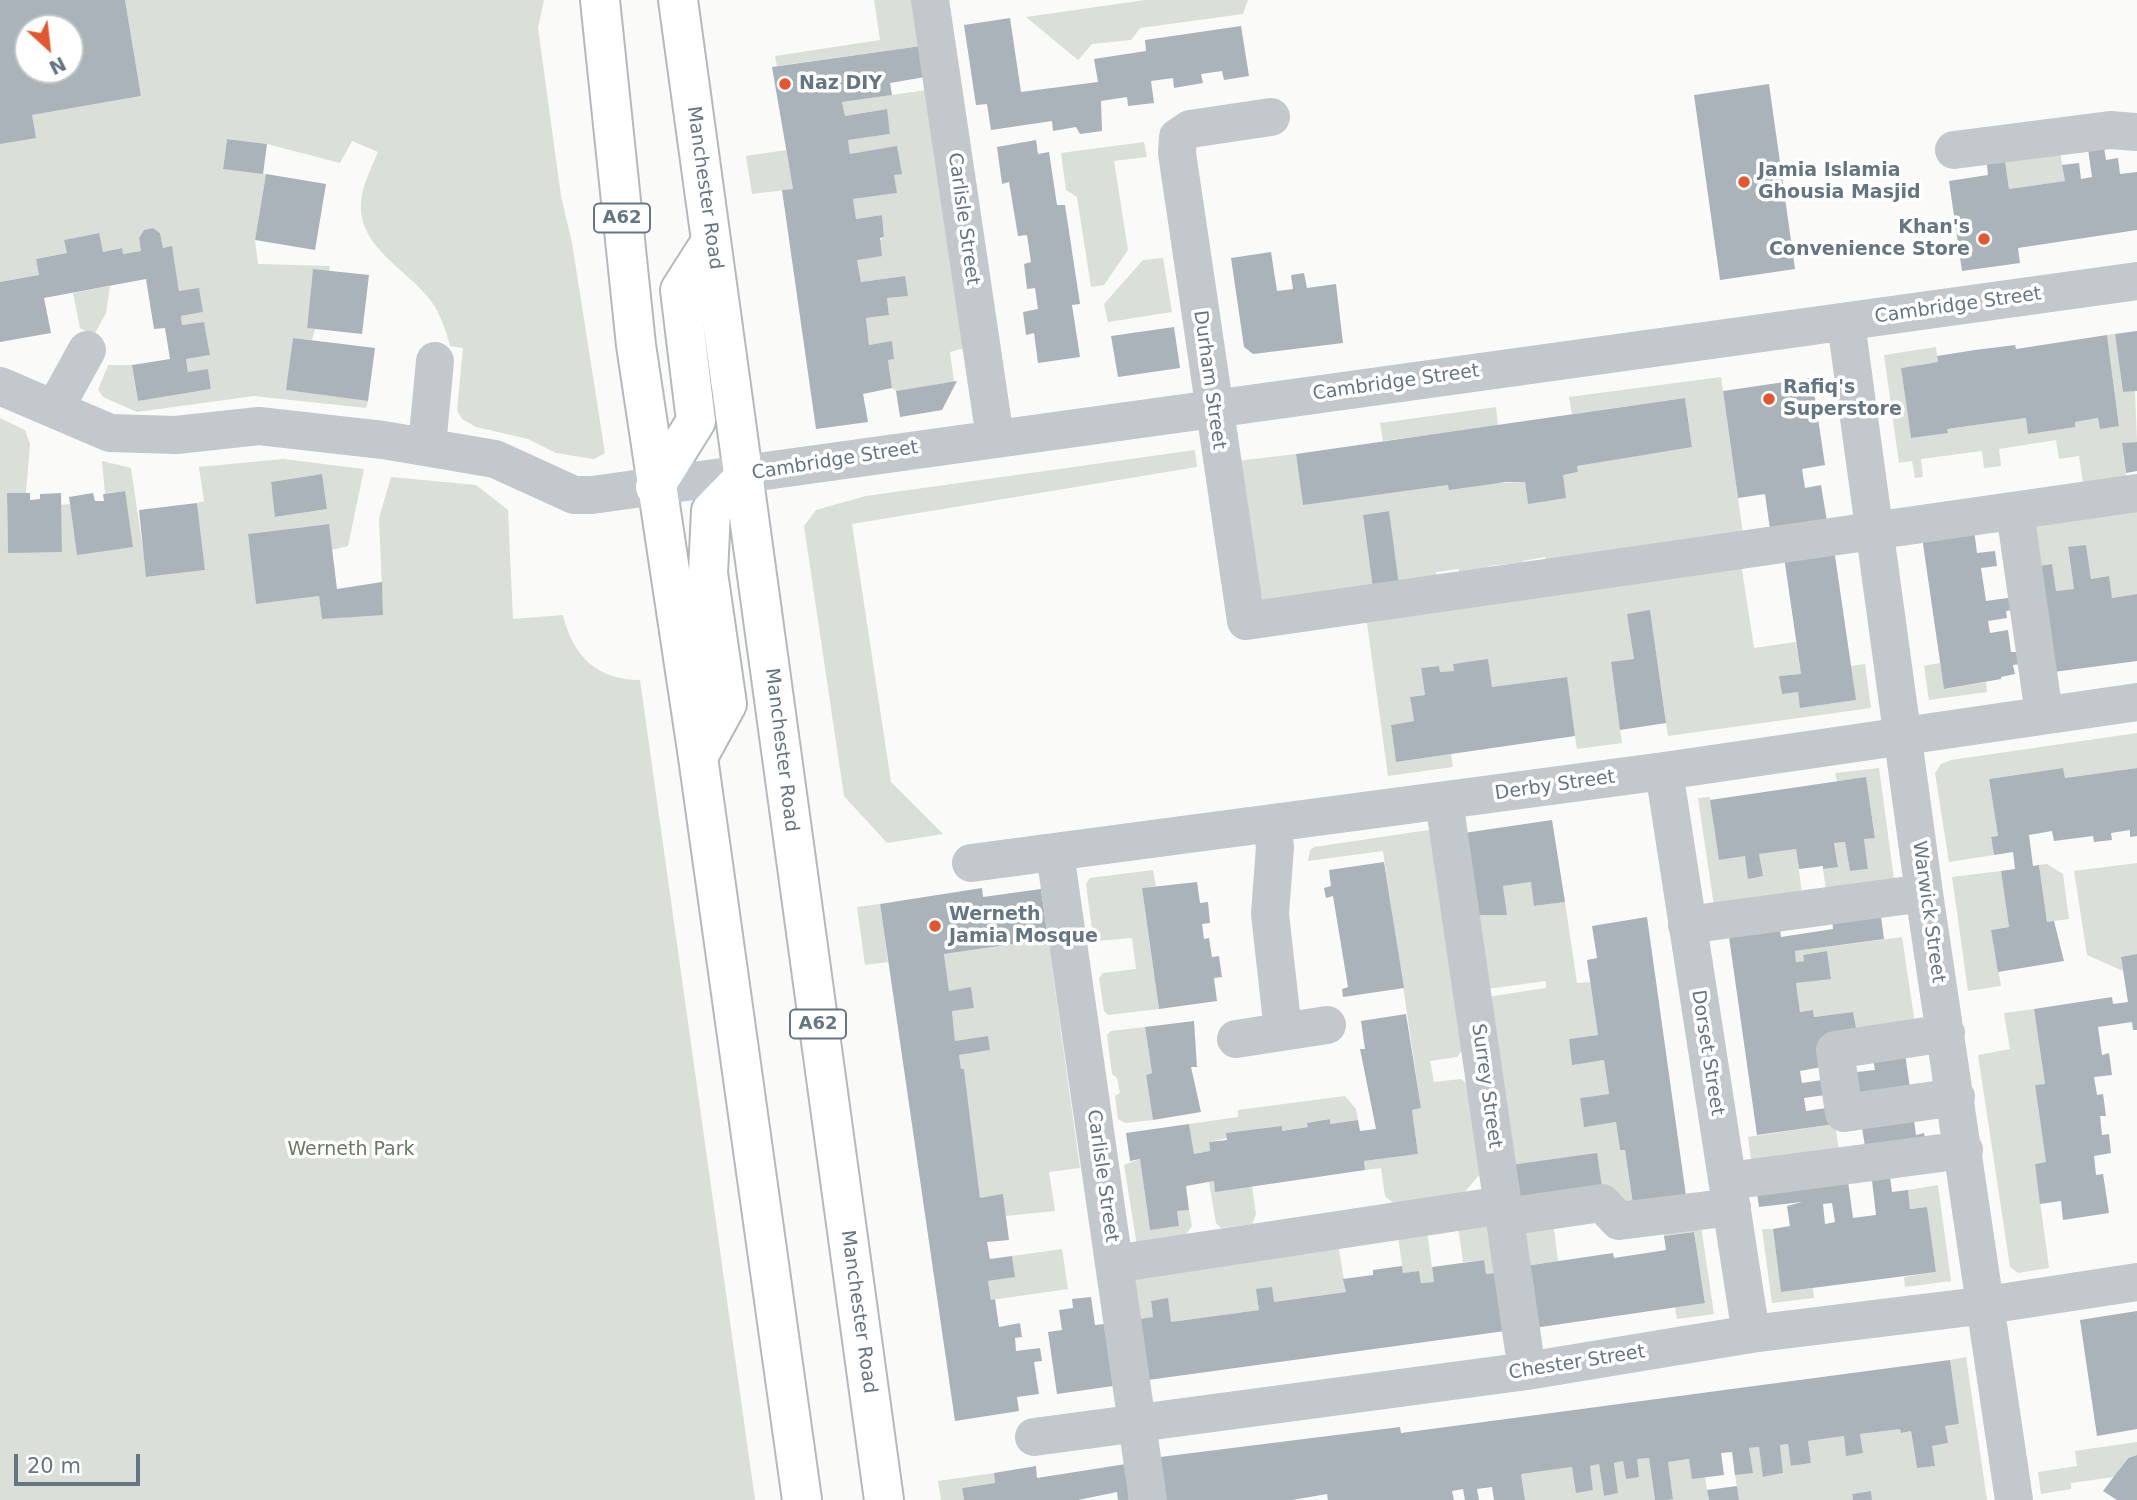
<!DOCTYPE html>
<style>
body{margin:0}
#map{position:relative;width:2137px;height:1500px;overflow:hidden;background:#fafaf8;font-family:"DejaVu Sans",sans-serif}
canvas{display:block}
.north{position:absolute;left:14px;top:14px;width:70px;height:70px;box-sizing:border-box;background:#fff;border:2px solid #c1c8cd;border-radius:50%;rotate:153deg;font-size:19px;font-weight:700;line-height:28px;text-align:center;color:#657683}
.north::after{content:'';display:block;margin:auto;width:24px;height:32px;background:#e4572e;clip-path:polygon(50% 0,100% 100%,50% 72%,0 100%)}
.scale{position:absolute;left:14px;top:1454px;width:126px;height:32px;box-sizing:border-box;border:4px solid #657683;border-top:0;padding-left:9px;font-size:21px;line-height:24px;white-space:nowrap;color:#657683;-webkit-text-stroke:5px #fff;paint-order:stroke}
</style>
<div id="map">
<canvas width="2137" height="1500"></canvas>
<div class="north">N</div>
<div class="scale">20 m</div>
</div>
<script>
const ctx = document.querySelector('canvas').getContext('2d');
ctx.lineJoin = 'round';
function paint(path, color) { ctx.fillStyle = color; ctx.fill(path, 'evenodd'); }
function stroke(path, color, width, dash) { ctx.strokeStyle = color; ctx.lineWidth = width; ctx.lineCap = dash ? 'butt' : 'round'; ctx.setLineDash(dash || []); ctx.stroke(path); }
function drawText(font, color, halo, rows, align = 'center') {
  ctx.font = font + ' "DejaVu Sans",sans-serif'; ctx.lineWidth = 7; ctx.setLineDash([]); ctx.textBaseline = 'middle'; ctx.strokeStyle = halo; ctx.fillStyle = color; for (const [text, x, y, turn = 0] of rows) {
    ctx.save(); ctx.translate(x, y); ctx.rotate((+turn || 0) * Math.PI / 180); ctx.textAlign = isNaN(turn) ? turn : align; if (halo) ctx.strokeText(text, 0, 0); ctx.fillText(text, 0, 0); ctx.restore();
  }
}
paint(new Path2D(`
 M125,0H544L538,28L561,196L572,243L605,453L594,459L556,453L528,439L476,427L462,419L457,410L463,348L450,346C446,331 441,315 431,301C409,270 358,248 361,203C362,185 371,169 378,152L352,141L340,163L267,144L227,139L223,168L266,174L255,240L258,264L330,266L329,271L313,270L307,327L315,329L312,340L293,338L287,390L368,401L366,408L254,396L137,412L103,397L98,390L108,365H132L138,401L211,389L208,369L188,372L186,359L210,355L204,322L182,325L181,316L203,312L199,289L179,291L172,247L163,248L160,233L153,228L144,230L139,238L141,251L123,254L121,248L103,252L98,233L64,240L67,253L36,259L39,275L0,282V144L32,115L141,96Z
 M874,0H913L921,46L777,66L775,56L880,40Z
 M1145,0H1248L1243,14L1140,28L1131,40L1092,44L1078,60L1026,17Z
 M927,90L965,348L950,352L954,382L896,391L892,388L888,360L894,359L892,342L869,345L866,318L889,315L887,298L907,296L905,276L861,282L857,260L884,237L882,215L856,219L853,199L896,193L894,175L850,154L848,140L890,134L886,109L845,116L842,102Z
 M1144,142L1147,157L1114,161L1128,250L1104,285L1091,287L1077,197L1066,190L1061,153Z
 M2059,146L2065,181L2009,189L2004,154Z
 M786,150L793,189L752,194L746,156Z
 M1163,258L1172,312L1108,322L1104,304L1143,260Z
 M110,286L106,313L94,335L80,328L73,293Z
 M2115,334L2123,392L2135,391L2137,442L2122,444L2127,484L2084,490L2079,456L2059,459L2056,440L1999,449L2001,466L1984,468L1982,451L1921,459L1923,477L1915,478L1912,461L1899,463L1884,355L1936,347L1938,362L1901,368L1911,438L1947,433V429L2026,418L2075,427V422L2098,418L2100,429L2119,425L2107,335Z
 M1721,377L1744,541L1547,566L1545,557L1523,561L1524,569L1517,563L1490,566L1460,577L1459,569L1436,572L1437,581L1399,585L1388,511L1363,515L1373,589L1258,606L1237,461L1296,454L1303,504L1448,485L1525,482L1528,504L1563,475L1578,472L1577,466L1692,446L1685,398L1572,414L1569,397Z
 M1496,407L1498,426L1383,441L1380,423Z
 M0,418L25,430L30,444L26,493L7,494L8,552L62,551L61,505L70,504L77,555L125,491L105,493L102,461L131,468L147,577L205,570L197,503L204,501L199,467L283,459L364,469L348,546L332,550L328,524L248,534L256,604L319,596L322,619L383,614L379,518L391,477L476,485L508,510L513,619L563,615C573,657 598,680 640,680L755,1500H0ZM322,474L327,509L276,517L271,482Z
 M1195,450L1197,467L852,524L891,782L943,834L887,843L844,796L804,526L816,510L866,496Z
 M2137,506V594L2112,598L2108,576L2091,579L2086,545L2068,548L2074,589L2056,591L2052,564L2031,567L2024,521Z
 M1741,563L1754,648L1796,642L1801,674L1780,676L1782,693L1798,692L1801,708L1855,700L1851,666L1865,664L1871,708L1668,736L1650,611L1628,614L1634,659L1611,663L1622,743L1577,749L1566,677L1492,687L1487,660L1453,664L1454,671L1440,672L1439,666L1421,668L1425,695L1410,697L1414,721L1391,725L1396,762L1451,754L1453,767L1388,776L1366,616Z
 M1940,663L1945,689L1986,682L1987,692L1929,700L1924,666Z
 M2137,733V768L2065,778L2063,768L1989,779L1998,836L1991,837L1994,855L1949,862L1935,773L1941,764L1951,760Z
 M1879,768L1895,887L1827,897L1823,869L1838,866L1834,843L1845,842L1850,871L1868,869L1864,839L1875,837L1866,778L1837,781L1835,773Z
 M1710,797L1719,860L1745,856L1762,876L1759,854L1796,849L1803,901L1715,913L1698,798Z
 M1429,830L1437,836L1464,1048L1457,1057L1430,1061L1434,1082L1461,1079L1468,1085L1480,1174L1464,1193L1393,1203L1385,1196L1381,1168L1365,1170L1364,1161L1418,1154L1412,1110L1421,1108L1383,851L1308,861L1310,850L1314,847Z
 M2137,863V954L2121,957L2123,971L2087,955L2074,871Z
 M2047,864L2063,874L2069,919L2047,922L2039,865Z
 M1153,870L1156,886L1142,888L1159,1009L1108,1015L1104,1011L1099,978L1103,973L1136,969L1132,938L1098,941L1093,937L1086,884L1090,878Z
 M2001,871L2009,927L1991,930L2001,986L1968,991L1952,877Z
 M1531,882L1535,906L1565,902L1577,983L1590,982L1598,1035L1569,1039L1572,1064L1604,1060L1609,1094L1580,1098L1584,1126L1616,1122L1620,1150H1625L1634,1211L1511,1165L1487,997L1546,988V981L1487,989L1477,915H1507L1503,886Z
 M880,904L888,962L865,965L857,907Z
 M1902,937L1915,1024L1857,1033L1853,1012L1814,1017L1813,1010L1800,1012L1796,983L1831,978L1827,951L1803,955L1804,961L1796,962L1795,951Z
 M1048,939L1080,1168L1049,1172L1055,1211L1006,1216L1003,1195L980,1198L964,1069H961L959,1055L989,1050L988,1037L955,1041L952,1011L974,1008L971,988L949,991L944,954Z
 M2034,1009L2045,1084L2035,1085L2046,1162L2035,1164L2049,1268L2018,1273L2010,1267L1978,1055L2010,1049L2004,1013Z
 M1145,1027L1152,1073L1146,1075L1153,1120L1125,1123L1118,1119L1115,1096L1120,1093L1117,1078L1112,1074L1107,1035L1111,1031Z
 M1345,1096L1356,1109L1358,1120L1330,1124L1329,1119L1308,1123V1127L1282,1131V1126L1209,1142L1210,1151L1194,1154L1189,1124L1238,1117V1110Z
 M1835,1124L1840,1157L1752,1168L1748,1137Z
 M1140,1159L1150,1230L1179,1226L1177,1211L1189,1210L1192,1226L1182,1240L1137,1246L1124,1165Z
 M1214,1181L1215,1191L1252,1186L1256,1214L1252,1224L1221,1228L1216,1223L1209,1182Z
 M1938,1185L1951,1281L1905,1287L1904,1277L1936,1272L1927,1207L1910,1209L1908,1190Z
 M1700,1219L1714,1314L1677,1319L1675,1307L1705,1302L1694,1232L1664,1236L1663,1225Z
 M1553,1221L1558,1261L1525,1266L1519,1226Z
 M1489,1223L1496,1273L1486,1274L1483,1260L1463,1262L1458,1227Z
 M1762,1229H1773L1781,1292L1813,1288L1814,1298L1772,1303Z
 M1427,1231L1434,1282L1421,1283L1419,1271L1403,1273L1398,1236Z
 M1338,1243L1346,1292L1274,1302L1259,1310L1171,1322L1167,1299L1151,1301L1153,1317L1140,1319L1134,1271Z
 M1062,1249L1068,1289L991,1300L988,1281L1014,1277L1012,1256Z
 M1966,1357L1987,1500H1872L1871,1491L1852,1494L1853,1500H1739L1735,1475L1752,1472L1749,1448L1759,1447L1764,1477L1783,1473L1780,1445L1788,1444L1792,1466L1811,1463L1808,1441L1844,1436L1847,1455L1863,1453L1860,1434L1900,1429L1901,1432L1911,1431L1917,1468L1934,1466L1932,1446L1947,1443L1945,1426L1959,1424L1950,1360Z
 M2137,1442V1455L2127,1458L2114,1477L2071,1483V1489L2041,1494L2038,1472L2077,1466L2075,1451Z
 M1649,1458L1655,1500H1525L1521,1474L1572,1467L1577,1492L1593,1490L1590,1466L1599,1464L1604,1496L1618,1493L1614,1463L1623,1461L1626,1479L1637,1459Z
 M1689,1459L1705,1477L1709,1500H1667L1673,1499L1668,1462Z
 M994,1473L995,1483L962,1488L964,1500H941L938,1481Z`), '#dadfd7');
paint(new Path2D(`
 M0,0H125L141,96L32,115L36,138L0,144ZM28,28H70V70H28Z
 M1010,18L1021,92L1098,82L1094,59L1146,51L1145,40L1241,26L1249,76L1224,80L1222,71L1201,74L1203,83L1174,88L1173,78L1151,81L1154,103L1128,106L1127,97L1101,101L1102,131L1080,134L1076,127L1053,131L1052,121L991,130L987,104L976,105L964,25Z
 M921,46L925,77L890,83L892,95L842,102L845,116L887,109L890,134L848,140L850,154L897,146L902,174L894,175L897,193L853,199L856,219L882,215L884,237L880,238L882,256L857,260L861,282L905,276L908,296L887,298L889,315L866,318L869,345L892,341L894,359L888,360L892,388L863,394L868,422L816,429L782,190L793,189L772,67Z
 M1769,84L1795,269L1720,280L1694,95Z
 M227,139L267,144L263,174L223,169Z
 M1036,140L1038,154L1049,152L1057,205H1065L1080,304L1072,305L1080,357L1038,363L1034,333L1026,335L1023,312L1038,309L1035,288L1027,289L1024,264L1031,262L1027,235L1018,236L1009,182L1002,184L997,147Z
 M2103,141L2106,160L2118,158L2120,174L2137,172V230L2018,248L2020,263L1962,271L1949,181L1988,175L1986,157L2004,154L2009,189L2065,181L2062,165L2079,163L2081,179L2092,177L2087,142Z
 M266,174L326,184L315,250L255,240Z
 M153,228L160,233L163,248L172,246L179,291L199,288L203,312L181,316L182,325L204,322L210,355L186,359L188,372L208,369L211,389L138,401L132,365L170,359L165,328L154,329L146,279L44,298L51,333L0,342V282L39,275L36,259L67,253L64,240L99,233L103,252L122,248L123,254L141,251L139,238L144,230Z
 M1271,252L1277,291L1293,289L1291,275L1304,273L1307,288L1336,284L1343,343L1253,354L1244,347L1231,258Z
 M313,269L369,275L362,334L307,328Z
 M1174,327L1180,368L1118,377L1111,336Z
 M2137,331V391L2123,392L2115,334Z
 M2107,335L2119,426L2100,429L2098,418L2075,422V427L2028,434L2026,418L1947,429L1948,433L1911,438L1901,368L1938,362L1937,356L1975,350L2015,345L2016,349Z
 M293,338L375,348L368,401L286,390Z
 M1812,378L1825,465L1802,469L1805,488L1821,485L1828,528L1771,536L1765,494L1738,498L1723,391Z
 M957,381L942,410L900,417L896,391Z
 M1685,398L1692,447L1577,466L1578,472L1563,475L1566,498L1528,504L1525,482H1506L1449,490L1448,485L1303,505L1296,454Z
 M2137,442V471L2126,473L2122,443Z
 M322,474L327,509L275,517L271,482Z
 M125,491L133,547L77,555L69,497L93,493L95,501H104L103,494Z
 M7,493H30V500L40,499V494L61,493L62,552L8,553Z
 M197,503L205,570L146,577L139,510Z
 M1389,511L1399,585L1373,589L1363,515Z
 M329,524L337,589L382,582L383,615L322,619L319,596L256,604L248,534Z
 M1974,530L1977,553L1995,551L1997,566L1981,568L1986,601L2015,597L2017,609L2006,611L2007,618L1988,621L1990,633L2008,630L2011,652H2019L2021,664L2013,665L2015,674L2001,677V679L1944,689L1922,537Z
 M2086,545L2091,579L2109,576L2112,598L2137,594V661L2046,673L2031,567L2052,564L2056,591L2074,589L2068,547Z
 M1834,549L1856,700L1800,708L1798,692L1782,694L1779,676L1801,674L1784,557Z
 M1650,610L1666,723L1620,730L1611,662L1634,659L1627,614Z
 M1488,659L1492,687L1567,677L1575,736L1396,762L1391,725L1414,721L1410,697L1425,695L1421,668L1439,666L1440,672L1454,671L1453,664Z
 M2063,768L2065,778L2137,768V836L2130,837V830L2111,833L2112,840L2094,842L2093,836L2054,841L2052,831L2029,835L2033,866L2039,865L2047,922L2054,921L2064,961L1998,972L1991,930L2009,927L2001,871L2015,869L2013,852L1994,855L1991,837L1998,836L1989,779Z
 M1866,777L1875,838L1864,839L1868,869L1850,871L1845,842L1834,843L1838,867L1823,869V866L1799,869L1796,849L1759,854L1763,876L1748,879L1745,856L1719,860L1710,800Z
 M1552,820L1565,902L1534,906L1531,882L1503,886L1507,915H1477L1464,833Z
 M1384,862L1404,988L1343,997L1342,989L1348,987L1333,896L1326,898L1324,888L1331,886L1329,870Z
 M1197,882L1200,903L1208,902L1210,923L1202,924L1204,939L1209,938L1212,957L1219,956L1222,977L1214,978L1217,1001L1159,1009L1142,888Z
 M982,888L983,897L1041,889L1048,939L944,954L949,991L971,987L974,1008L952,1011L955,1041L988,1036L990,1050L959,1055L961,1069H964L980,1198L1003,1194L1009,1240L987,1242L990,1259L1012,1256L1015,1277L988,1281L991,1300L995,1299L999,1327L1020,1323L1022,1337L1015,1338L1016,1351L1040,1348L1042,1361L1034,1362L1039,1394L1017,1397L1019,1411L955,1421L880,904Z
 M1880,910L1884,939L1795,951L1796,962L1804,961L1803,955L1827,951L1831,979L1796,983L1800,1012L1813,1010L1814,1017L1853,1012L1857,1033L1827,1066L1800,1071L1802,1083L1829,1079L1832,1094L1804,1098L1806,1111L1833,1107L1835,1124L1757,1135L1728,930L1779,923L1781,937L1833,929L1832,916Z
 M1647,917L1687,1203L1634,1211L1625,1150H1620L1616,1122L1584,1127L1580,1098L1609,1094L1604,1060L1572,1065L1569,1039L1598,1035L1587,960L1597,958L1592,926Z
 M2137,954V1030H2133L2132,1022L2098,1027L2102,1055L2109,1053L2112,1075L2094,1077L2097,1095L2103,1094L2106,1116H2100L2102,1135L2109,1134L2111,1153L2094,1156L2096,1175L2103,1174L2109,1213L2063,1220L2061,1201L2040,1204L2035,1164L2046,1162L2035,1085L2045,1084L2034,1009L2112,997L2113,1004L2128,1002L2121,957Z
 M1406,1014L1421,1108L1412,1110L1418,1154L1364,1161L1365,1170L1215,1192L1214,1181L1186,1186L1189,1210L1177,1211L1179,1226L1150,1230L1140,1159L1130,1161L1126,1133L1189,1124L1194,1154L1210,1151L1209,1142L1227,1140L1226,1133L1282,1126V1131L1308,1127L1307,1123L1330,1119V1124L1358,1120L1360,1131L1376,1129L1360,1049H1365L1361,1021Z
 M1194,1021L1197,1067H1191L1201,1112L1153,1120L1146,1075L1152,1073L1145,1027Z
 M1904,1047L1911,1095L1853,1103L1848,1073L1875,1070L1873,1059Z
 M1913,1113L1916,1135L1924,1133L1926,1145L1866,1153L1861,1121Z
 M1597,1153L1603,1194L1517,1206L1511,1165Z
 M1889,1169L1892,1192L1908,1190L1910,1209L1927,1207L1936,1272L1781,1292L1773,1229L1790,1226L1787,1206L1802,1202L1759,1207L1756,1186L1847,1174L1853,1218L1876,1215L1871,1172ZM1832,1203L1835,1222L1825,1224L1823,1204Z
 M1694,1232L1705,1303L1534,1328L1525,1266L1613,1253L1614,1258L1666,1250L1664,1236Z
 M1484,1260L1486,1274L1496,1273L1505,1331L1148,1380L1140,1319L1153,1317L1151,1301L1168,1298L1171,1322L1259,1310L1256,1289L1272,1287L1274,1302L1346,1292L1343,1279L1373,1275V1270L1402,1266L1403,1273L1419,1271L1421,1283L1434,1282L1432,1267Z
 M1091,1297L1095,1325L1104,1324L1113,1386L1057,1394L1048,1332L1062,1330L1059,1310L1073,1308L1072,1299Z
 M2137,1311V1429L2097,1436L2080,1320Z
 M1950,1360L1959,1424L1945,1426L1948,1443L1932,1446L1935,1466L1917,1468L1911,1431L1901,1433L1900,1429L1860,1434L1863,1453L1846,1456L1844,1436L1808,1441L1811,1463L1791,1466L1788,1444L1780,1445L1783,1473L1763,1477L1759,1447L1749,1448L1753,1473L1735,1475L1732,1452L1721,1453L1724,1475L1692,1479L1689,1459L1668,1462L1673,1499L1667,1500H1655L1649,1458L1637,1459L1639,1477L1626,1479L1623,1461L1614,1463L1618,1493L1604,1496L1599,1464L1590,1466L1593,1490L1576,1493L1572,1467L1521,1474L1525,1500H1494L1492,1487L1477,1489L1479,1500H1465L1463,1489L1452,1491L1454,1500H1328L1327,1494L1292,1500H1166L1160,1457L1400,1427L1401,1433Z
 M2137,1455V1500H2117L2103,1491L2128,1458Z
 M1126,1464L1129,1500H1118L1117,1492L1078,1500H964L962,1488L995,1483L994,1473L1036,1466L1037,1478Z
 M1737,1486L1739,1500H1709L1707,1490Z
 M1871,1491L1872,1500H1853L1852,1494Z`), '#aab3b9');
const highway = new Path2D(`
 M600,0L636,345L698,757L802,1500
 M678,0L884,1500
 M655,487L696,421L680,290L710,243
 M698,757L727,704L708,573L711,511L746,475`);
stroke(highway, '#b4b9bd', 42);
stroke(new Path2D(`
 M930,0L995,438
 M1271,117L1190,129L1178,137L1177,153L1246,621L2137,493
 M1954,150L2110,130L2137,132
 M1846,323L1924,893L2014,1500
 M0,386L110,433L176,435L259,426L383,440L495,459L574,495H592L2137,281
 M55,408L87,350
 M427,446L435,361
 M2015,512L2044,714
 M1664,771L1751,1334
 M1444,801L1527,1371
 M1272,824L1275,847L1270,914L1283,1031
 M1055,853L1148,1500
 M971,863L1664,771L2137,702
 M1687,925L1924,893
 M1946,1033L1835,1050L1844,1113L1956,1097
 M1236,1039L1327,1025
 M1728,1181L1964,1150
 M1505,1217L1602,1203L1619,1221L1732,1207
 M1114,1264L1503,1205
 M1034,1437L1527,1371L1751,1334L1987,1305L2137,1282`), '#c3c8cc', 38);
stroke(highway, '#fff', 38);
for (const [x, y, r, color] of [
 [785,84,7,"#e4572e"],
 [1744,182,7,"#e4572e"],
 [1984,239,7,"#e4572e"],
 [1769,399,7,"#e4572e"],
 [935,926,7,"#e4572e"]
]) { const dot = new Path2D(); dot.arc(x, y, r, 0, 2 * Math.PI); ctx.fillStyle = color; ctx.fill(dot); stroke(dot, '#fff', 2.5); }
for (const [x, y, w] of [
 [622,218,56],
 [818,1024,56]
]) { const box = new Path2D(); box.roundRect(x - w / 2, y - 14.5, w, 29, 5); ctx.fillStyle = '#fff'; ctx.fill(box); stroke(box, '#657683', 2); }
drawText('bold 18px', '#657683', null, [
 ["A62",622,218],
 ["A62",818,1024]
]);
drawText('bold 19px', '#657683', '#fff', [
 ["Naz DIY",799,84],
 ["Jamia Islamia",1758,171],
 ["Ghousia Masjid",1758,193],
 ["Khan's",1970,228,"right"],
 ["Convenience Store",1970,250,"right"],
 ["Rafiq's",1783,388],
 ["Superstore",1783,410],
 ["Werneth",949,915],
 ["Jamia Mosque",949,937]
], 'left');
drawText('19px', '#657683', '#fff', [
 ["Manchester Road",704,188,82],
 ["Carlisle Street",963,219,82],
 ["Cambridge Street",1958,306,-8],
 ["Durham Street",1209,380,82],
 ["Cambridge Street",1396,383,-8],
 ["Cambridge Street",835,461,-9],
 ["Manchester Road",781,750,83],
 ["Derby Street",1555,786,-8],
 ["Warwick Street",1928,912,82],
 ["Dorset Street",1707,1053,81],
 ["Surrey Street",1486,1086,82],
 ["Carlisle Street",1102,1176,82],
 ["Manchester Road",858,1312,82],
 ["Chester Street",1577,1363,-9]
]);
drawText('19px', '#687a64', '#fff', [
 ["Werneth Park",351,1150]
]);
</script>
